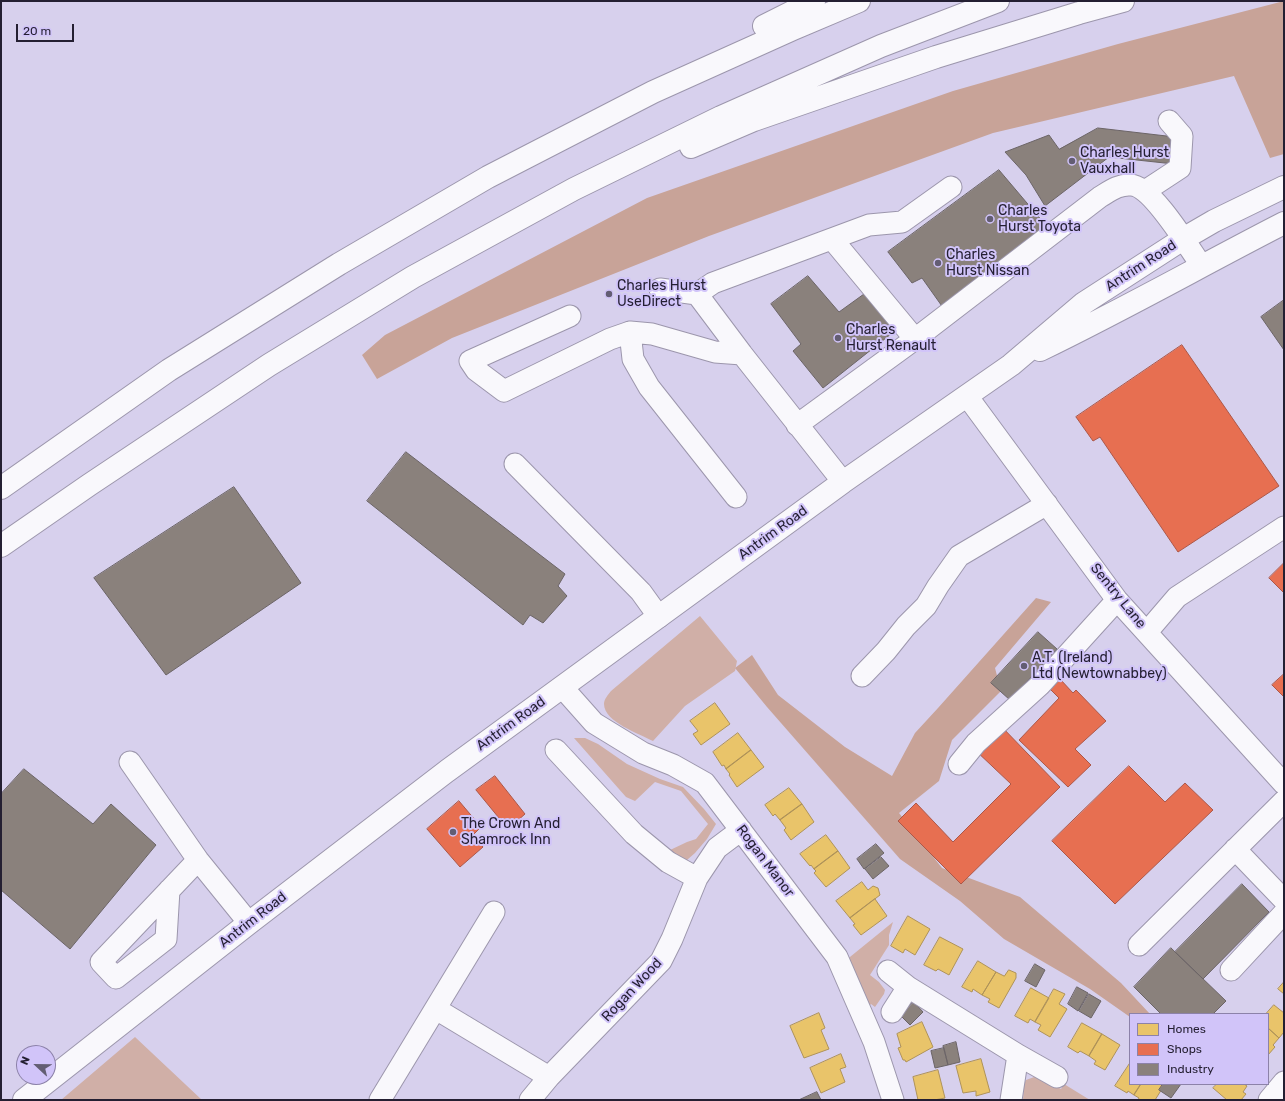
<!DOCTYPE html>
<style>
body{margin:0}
#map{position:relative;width:1285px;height:1101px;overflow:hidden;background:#d7d0ed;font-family:Rubik,sans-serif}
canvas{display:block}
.frame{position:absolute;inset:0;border:2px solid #241f32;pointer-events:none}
.legend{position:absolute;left:1129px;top:1013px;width:140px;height:72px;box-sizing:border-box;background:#d1c4f9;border:1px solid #8c82a9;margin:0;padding:5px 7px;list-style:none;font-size:12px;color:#241f32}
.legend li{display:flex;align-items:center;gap:8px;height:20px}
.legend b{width:20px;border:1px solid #8c82a9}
.north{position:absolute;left:16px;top:1045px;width:40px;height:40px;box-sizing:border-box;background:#d1c4f9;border:1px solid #8c82a9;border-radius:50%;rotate:292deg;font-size:11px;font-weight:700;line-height:16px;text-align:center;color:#241f32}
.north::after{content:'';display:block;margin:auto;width:14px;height:18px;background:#635d73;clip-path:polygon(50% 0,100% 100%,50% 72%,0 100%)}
.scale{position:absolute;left:16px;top:24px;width:58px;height:18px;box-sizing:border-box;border:2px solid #241f32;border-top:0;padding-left:5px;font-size:12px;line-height:14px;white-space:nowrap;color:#241f32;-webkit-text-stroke:3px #d1c4f9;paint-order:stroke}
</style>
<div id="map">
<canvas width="1285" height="1101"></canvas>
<div class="frame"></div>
<ul class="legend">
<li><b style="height:11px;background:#e9c46a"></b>Homes</li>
<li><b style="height:11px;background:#e76f51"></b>Shops</li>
<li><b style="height:11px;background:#8a817c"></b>Industry</li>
</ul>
<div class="north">N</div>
<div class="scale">20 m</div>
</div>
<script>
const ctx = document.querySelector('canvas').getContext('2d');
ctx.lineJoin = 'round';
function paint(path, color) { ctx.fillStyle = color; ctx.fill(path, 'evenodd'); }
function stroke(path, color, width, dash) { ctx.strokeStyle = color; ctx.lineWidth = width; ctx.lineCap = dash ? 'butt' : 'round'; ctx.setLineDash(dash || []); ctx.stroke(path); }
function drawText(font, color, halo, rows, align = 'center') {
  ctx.font = font + ' Rubik,sans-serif'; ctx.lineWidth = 4; ctx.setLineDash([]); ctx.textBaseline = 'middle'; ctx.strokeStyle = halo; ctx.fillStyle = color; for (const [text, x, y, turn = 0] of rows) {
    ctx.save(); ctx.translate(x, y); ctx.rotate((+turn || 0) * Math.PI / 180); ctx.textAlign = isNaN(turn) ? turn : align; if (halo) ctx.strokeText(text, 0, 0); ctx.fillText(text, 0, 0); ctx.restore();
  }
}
paint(new Path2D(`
 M700,616L737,661L735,671L685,706L653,741C640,734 604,722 604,704C604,699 608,695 611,691Z
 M574,738H585L598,744L627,764L660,779L683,787L704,809L716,824L707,839L695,853L687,860L668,851L687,842L696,839L708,824L681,791L655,782L635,801L626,797Z
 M893,922L889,935V945L870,975L879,982L885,990L884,994L875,1007L871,1004L867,1008L845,961Z
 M135,1037L202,1100H61Z
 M1037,1076L1061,1089L1064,1084L1090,1100H1023L1024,1084L1026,1080Z`), '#d0afa7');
paint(new Path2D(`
 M1284,1V154L1270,158L1234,76L993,133L709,236L452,338L377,379L362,355L385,335L647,198L953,91L1118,44Z
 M1036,598L1051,602L995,668L1001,691L952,740L939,781L899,813L942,868L1020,897L1121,983L1150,1014H1130V1017L1090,989L1004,939L960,901L900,859L767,707L735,668L752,655L778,695L845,747L892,776L915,733L938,708Z`), '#c8a398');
const homes = new Path2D(`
 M715,703L730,724L701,745L693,734L698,731L690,721Z
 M738,733L751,750L726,769L724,765L722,766L713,752Z
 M751,750L764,767L737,787L729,775L730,774L726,769Z
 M789,788L802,804L780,820L775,814L773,816L765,805Z
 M802,804L814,822L791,840L784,830L786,828L780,820Z
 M826,835L838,851L814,869L811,865L810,866L800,854Z
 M838,851L850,868L826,887L814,873L816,871L814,869Z
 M862,882L868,890L873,886L878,888L880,895L850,918L836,901Z
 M875,899L887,916L861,935L853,925L855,924L850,918Z
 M908,916L930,929L915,955L905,949L903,953L891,946Z
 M940,937L963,949L949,975L938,969L936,971L924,965Z
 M978,961L996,972L982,995L973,989L972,992L962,987Z
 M1009,970L1016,973V978L999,1008L988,1002L990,999L982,995L996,972L1004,976Z
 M1284,982V994L1278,989Z
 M1031,988L1049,998L1035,1022L1030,1019L1028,1023L1015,1016Z
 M1054,989L1065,994L1059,1004L1067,1009L1050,1037L1038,1030L1041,1025L1035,1022Z
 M1274,1005L1284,1013V1032L1279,1038L1268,1028V1014H1266Z
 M819,1013L825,1028L821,1030L829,1049L804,1058L790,1026Z
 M922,1022L933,1047L906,1062L905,1060H903L898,1048L901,1047L897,1034Z
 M1082,1023L1102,1034L1089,1056L1080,1051L1078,1053L1068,1047Z
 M1268,1028L1279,1038L1273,1045L1275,1047L1268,1055Z
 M1102,1034L1120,1045L1105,1070L1094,1064L1096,1061L1089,1056Z
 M841,1054L846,1067L840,1069L845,1082L821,1093L810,1068Z
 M981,1059L990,1092L976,1096V1091L963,1093L956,1066Z
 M1130,1063V1084H1141L1134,1095L1128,1091L1127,1093L1115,1086Z
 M938,1070L945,1098L934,1100H918L913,1077Z
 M1141,1084H1165L1155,1100H1138L1139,1098L1134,1095Z
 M1217,1084H1244L1247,1086L1243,1092L1246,1094L1241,1100H1227L1213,1088Z`);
paint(homes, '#e9c46a');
stroke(homes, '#ae9259', 1);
const shops = new Path2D(`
 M1182,345L1279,486L1178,552L1100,437L1093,441L1076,417Z
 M1284,563V593L1269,578Z
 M1284,674V697L1272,685Z
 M1060,679L1073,693L1076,690L1106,721L1075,749L1091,765L1068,787L1019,740L1059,698L1050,689Z
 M998,723L1060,787L961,884L898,821L916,803L953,842L1011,784L974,749Z
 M1129,766L1165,802L1185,783L1213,810L1115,904L1052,841Z
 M495,776L525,814L508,829L476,790Z
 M459,801L481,827L473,835L483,847L460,867L427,829Z`);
paint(shops, '#e76f51');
stroke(shops, '#ac5748', 1);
const industry = new Path2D(`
 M1098,128L1175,137L1174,164L1109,157L1045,206L1026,175L1005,152L1049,135L1059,149Z
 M999,170L1049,229L944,309L922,278L912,283L888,252Z
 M808,276L839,312L864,294L875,308L880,303L896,330L823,388L793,351L801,344L771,304Z
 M1284,300V350L1261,317Z
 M406,452L565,574L558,586L567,596L543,623L530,615L523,625L367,501Z
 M234,487L301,583L166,675L94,578Z
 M1038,632L1057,649L1010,700L991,683Z
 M24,769L93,824L111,804L156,845L70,949L1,890V794Z
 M876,844L884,853L864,869L857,859Z
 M881,857L889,866L873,879L865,869Z
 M1242,884L1269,912L1203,979L1175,952Z
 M1171,948L1226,1001L1213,1014H1161L1134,987Z
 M1035,964L1045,970L1036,987L1025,981Z
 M1077,987L1088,993L1078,1011L1068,1004Z
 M1089,994L1101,1001L1091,1018L1079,1011Z
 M914,1002L923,1012L910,1025L900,1015Z
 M956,1042L960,1062L948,1065L943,1046Z
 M944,1048L948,1065L935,1068L931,1051Z
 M1163,1084H1181L1171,1098L1159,1090Z
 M817,1092L821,1100H799Z`);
paint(industry, '#8a817c');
stroke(industry, '#6b6466', 1);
const minor = new Path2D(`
 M1145,191L1180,168L1182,136L1169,121
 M832,239L915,339
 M660,289L697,294L713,283L869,225L902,222L951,187
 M697,294L742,354L843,482
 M570,316L470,361L476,370L504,391L610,339L630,332L652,334L715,352L742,354
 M630,332L633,359L649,387L736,497
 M967,396L1117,600L1284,784
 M797,425L915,339L1100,197C1110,191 1119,184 1131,185C1152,186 1189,248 1201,265
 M515,464L641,592L659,617
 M1147,632L1177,597L1284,527
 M862,676L886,651L906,626L926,606L938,586L959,556L1047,504
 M562,687L594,723L643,753L673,765L705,783L837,957L874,1042L893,1100
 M556,750L634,834L668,862L697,878
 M130,762L198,860L249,923
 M959,764L976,743L1040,685L1117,600
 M1235,849L1284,900
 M169,890L166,939L116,978L101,962L198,860
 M1139,945L1284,801
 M1231,970L1284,913
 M888,971L908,987L892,1012
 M908,987L1018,1055L1011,1100
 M436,1009L549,1077
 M1018,1055L1057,1077
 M380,1100L494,912
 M530,1100L549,1077L661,961L672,939L697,878L717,848L741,830
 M1269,1100L1284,1082`);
const major = new Path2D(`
 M1040,350C1123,310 1202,265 1284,223
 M24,1100L249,923L447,771L843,482L1011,365L1084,303L1183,239L1214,221L1284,187`);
const highway = new Path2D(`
 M764,26L814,1
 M691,147L754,120L936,57L1079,13L1123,1
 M1,488L169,370L339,264L488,177L653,92L793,29L859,1
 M1,546L89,485L269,365L413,277L574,189L721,117L881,46L998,1`);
stroke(minor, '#9c96ac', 23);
stroke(major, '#9c96ac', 24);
stroke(highway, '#9c96ac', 24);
stroke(minor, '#f9f8fc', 21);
stroke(major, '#f9f8fc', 22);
stroke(highway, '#f9f8fc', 22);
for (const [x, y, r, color] of [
 [1072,161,4,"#635d73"],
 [990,219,4,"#635d73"],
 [938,263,4,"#635d73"],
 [609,294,4,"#635d73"],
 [838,338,4,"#635d73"],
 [1024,666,4,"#635d73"],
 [453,832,4,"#635d73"]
]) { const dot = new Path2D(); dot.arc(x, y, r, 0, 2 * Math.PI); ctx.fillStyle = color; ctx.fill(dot); stroke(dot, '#d1c4f9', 1.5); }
drawText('14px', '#241f32', '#d1c4f9', [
 ["Charles Hurst",1080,153],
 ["Vauxhall",1080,169],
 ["Charles",998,211],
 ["Hurst Toyota",998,227],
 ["Charles",946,255],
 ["Hurst Nissan",946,271],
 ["Charles Hurst",617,286],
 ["UseDirect",617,302],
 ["Charles",846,330],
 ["Hurst Renault",846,346],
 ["A.T. (Ireland)",1032,658],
 ["Ltd (Newtownabbey)",1032,674],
 ["The Crown And",461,824],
 ["Shamrock Inn",461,840]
], 'left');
drawText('14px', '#241f32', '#d1c4f9', [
 ["Antrim Road",1141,266,-33],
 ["Antrim Road",773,533,-36],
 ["Sentry Lane",1118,596,51],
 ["Antrim Road",511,724,-36],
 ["Rogan Manor",765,861,53],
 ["Antrim Road",253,920,-38],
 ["Rogan Wood",632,990,-47]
]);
</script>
